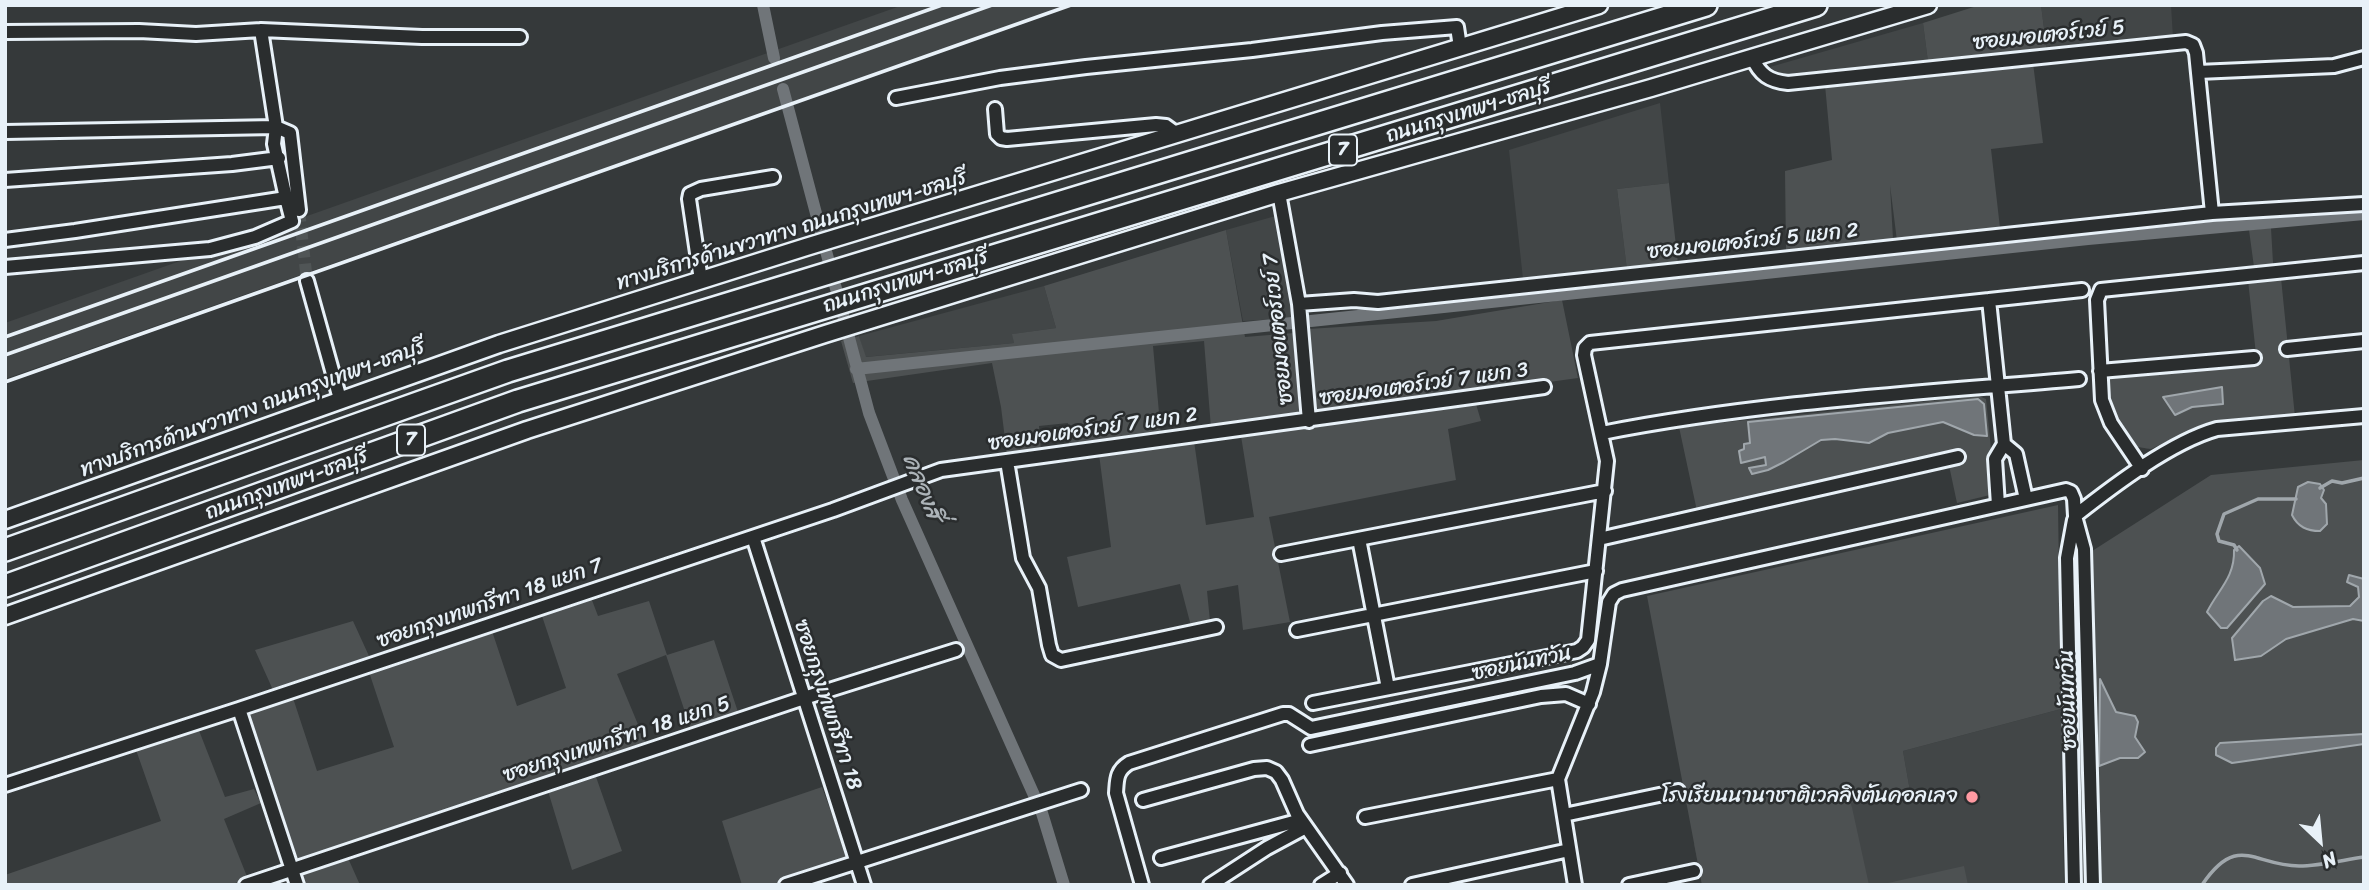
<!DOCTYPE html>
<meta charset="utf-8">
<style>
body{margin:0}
#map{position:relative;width:2369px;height:890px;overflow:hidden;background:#35393a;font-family:Sriracha,sans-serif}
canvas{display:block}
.frame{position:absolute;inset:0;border:7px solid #e8f1f8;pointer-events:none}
.north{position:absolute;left:2285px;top:806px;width:70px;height:70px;-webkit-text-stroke:5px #2a2d2e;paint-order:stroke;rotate:154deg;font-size:19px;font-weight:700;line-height:28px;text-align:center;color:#e8f1f8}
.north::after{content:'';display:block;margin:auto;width:24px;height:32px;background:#e8f1f8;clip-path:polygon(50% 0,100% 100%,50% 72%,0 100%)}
</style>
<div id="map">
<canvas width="2369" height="890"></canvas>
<div class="frame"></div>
<div class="north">N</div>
</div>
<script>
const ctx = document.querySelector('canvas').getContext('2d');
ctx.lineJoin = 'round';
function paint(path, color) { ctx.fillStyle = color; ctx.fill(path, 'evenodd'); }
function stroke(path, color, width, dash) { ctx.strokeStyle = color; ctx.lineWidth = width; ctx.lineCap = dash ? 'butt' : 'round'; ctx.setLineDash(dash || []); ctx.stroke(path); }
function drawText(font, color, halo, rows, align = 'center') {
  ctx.font = font + ' Sriracha,"Playpen Sans Thai",sans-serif'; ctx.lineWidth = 5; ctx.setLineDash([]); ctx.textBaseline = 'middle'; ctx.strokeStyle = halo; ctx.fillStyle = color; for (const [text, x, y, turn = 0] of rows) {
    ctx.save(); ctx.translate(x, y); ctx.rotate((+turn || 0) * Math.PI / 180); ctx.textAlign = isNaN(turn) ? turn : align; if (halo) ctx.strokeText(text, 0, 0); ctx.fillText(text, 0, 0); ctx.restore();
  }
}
paint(new Path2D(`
 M903,5H1068L5,379V323Z
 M2041,5H2171L2173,38L2047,52Z
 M1923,23L1928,62L1782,78L1771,73L1770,67Z
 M1660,103L1669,183L1617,189L1627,270L1523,279L1509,150Z
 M1279,215L1296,318L1243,321L1226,230Z
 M1044,286L1056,328L1013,334L1014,343L865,357L859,336Z
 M2061,709L2064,885H1702L1694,844L1852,810L1851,803L1910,791L1903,751Z`), '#424647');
paint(new Path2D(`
 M1980,5H2041L2047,52L1928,62L1923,23Z
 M2033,63L2043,143L1991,149L2000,228L1897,241L1890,185L1893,239L1786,251L1785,171L1832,160L1825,85Z
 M1669,183L1678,264L1627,270L1617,189Z
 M2271,228L2273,263L2281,278L2295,417L2206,423L2151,449C2145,448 2139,448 2134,445C2117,433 2109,405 2105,386L2113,376L2257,364L2248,280L2254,267L2249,230Z
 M1226,230L1245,337L1294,333L1302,410L1296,417L1211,428L1204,341L1153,346L1161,435L1069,449L1068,423L1039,426L1041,451L1007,455L1001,407L992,363L853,383L841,341L859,336L866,357L1014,343L1012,334L1056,328L1044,286Z
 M1562,300L1578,378L1313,415L1308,329L1436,321Z
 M1979,396L1986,399L1991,449L1990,495L1957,503L1947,456L1697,511L1679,427Z
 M1476,404L1481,421L1448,429L1456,480L1269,517L1290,622L1243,630L1238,585L1207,591L1210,621L1191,626L1180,584L1078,607L1067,557L1111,547L1099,454L1194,441L1206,525L1254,517L1241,436L1402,411Z
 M2364,460V885H2098L2089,553L2211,475Z
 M2058,505L2061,709L1903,751L1910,791L1851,803L1869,885H1702L1647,596Z
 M590,595L598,616L649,601L667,655L714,640L740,718L692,733L666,655L617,674L647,746L296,865L244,711L292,695L317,771L394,747L368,669L491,628L517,706L566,688L540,610Z
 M353,621L369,656L273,690L255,650Z
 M2082,649L2087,885H2078L2074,650Z
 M198,728L225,797L254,789L261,803L224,819L248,879L229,885H5V875L161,821L135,747Z
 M595,774L622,851L572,870L548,791Z
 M822,787L848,859L774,885H742L722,821Z
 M348,858L360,885H302L299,874Z
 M1964,866L1968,885H1879Z`), '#4d5152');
const water = new Path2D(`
 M2222,387L2223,404L2192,407L2175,415L2163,397Z
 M1978,399L1984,404L1987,436L1974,435L1943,422L1888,433L1869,443L1835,439L1821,440L1784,462L1768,470L1752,474L1749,468L1766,465L1765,457L1741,463L1739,451L1744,449V444L1750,443L1748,422Z
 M2308,482L2320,484L2324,490L2321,498L2326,504L2327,524L2320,531C2307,531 2298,527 2292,515L2298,487Z
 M2239,546L2260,568L2265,584L2227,628H2221L2207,612C2218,590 2235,577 2234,550Z
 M2349,575L2364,579V621L2353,619L2286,639L2261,656L2235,660L2232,638L2263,601L2271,596L2293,607L2350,606L2359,597L2358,587L2347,582Z
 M2100,679L2116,712L2135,716L2138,722L2135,737L2145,752L2138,758H2120L2099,766Z
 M2364,734V744L2232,763L2216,755V748L2220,743Z`);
paint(water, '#707579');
stroke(water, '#a0a7ac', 2);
stroke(new Path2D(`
 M2320,488L2332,481L2342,483L2364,478
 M2237,550L2234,545L2219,541L2217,534L2224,514L2258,499H2296
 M2202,885C2238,832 2254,866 2299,866C2320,866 2343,860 2364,857`), '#a0a7ac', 3.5);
stroke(new Path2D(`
 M763,5L774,58
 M783,89L869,413L902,500L1042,813L1064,885
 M856,369L2088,239L2364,214`), '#707579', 12);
stroke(new Path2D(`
 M299,210L307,281`), '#505556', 12, [12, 6]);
const minor = new Path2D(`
 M5,32L139,31L196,34L261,30
 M1752,57C1760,75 1769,81 1788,83L2186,42L2193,45L2196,53L2212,213
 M2198,72L2334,66L2364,58
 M896,98L1000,78L1086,67L1252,50L1382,33L1457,27L1460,47
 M995,109L997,134L1001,138L1007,139L1156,125L1166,126L1177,134
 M5,132L276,127L290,133L299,210
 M5,180L232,164L279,158
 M1279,193L1299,304L1309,421
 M286,198L274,144L276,127L261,30L422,37H520
 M5,240L75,231L286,198L292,221L255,237L210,249L5,267
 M701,280L689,199L690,194L701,189L773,177
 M307,281L340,399
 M1989,300L2004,444L1995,459L1998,505
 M1299,304L1354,300L1378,302L2212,213L2364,204
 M2287,349L2364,341
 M2100,371L2254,358
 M1602,433C1759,402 1920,393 2079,379
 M2004,444L2016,454L2026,499
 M1007,461L1023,558L1039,588L1049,645L1052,655L1061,660L1216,627
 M2142,469L2111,423L2102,400L2097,300L2101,290L2364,263
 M2075,516C2113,486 2171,442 2217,429L2364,416
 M753,537L864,885
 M1359,539L1388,688
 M1599,539L1958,457
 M1281,554L1605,491
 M1297,630L1596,571
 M1313,703L1577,651L1583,647L1588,640L1607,461L1584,355L1585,348L1590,343L2082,290
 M239,709L297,885
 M1310,745L1541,696L1566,694L1589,704
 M5,785L239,709L833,510L941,470L1544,387
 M1143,800L1254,769L1267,768L1276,772L1282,780L1297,814L1347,885
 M1564,815L1678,791
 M1365,817L1558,779
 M1161,858L1301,820
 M246,885L804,698L956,650
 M786,885L1081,790
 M1142,885L1116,793C1117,780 1116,771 1129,763L1283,714H1289L1311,728L1575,673L1600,664L1609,602L1614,594L1622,590L2066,490L2071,492L2074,499L2075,516L2084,549L2093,885
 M1210,885L1267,848L1306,827
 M1321,885L1340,873
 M1412,885L1569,850
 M1575,885L1558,779L1593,692L1600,664
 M1629,885L1694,871
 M2074,885L2067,558L2074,520`);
const secondary = new Path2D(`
 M5,520L499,344L806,247L1599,5
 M5,616L527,430L825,334L1279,193L1651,88L1928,5`);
const motorway = new Path2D(`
 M5,550L508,371L1706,5
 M5,586L518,401L1816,5`);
stroke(minor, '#e8f1f8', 18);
stroke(secondary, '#e8f1f8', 21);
stroke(motorway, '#e8f1f8', 26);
stroke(minor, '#2a2d2e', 12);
stroke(secondary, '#2a2d2e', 16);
stroke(motorway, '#2a2d2e', 21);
stroke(new Path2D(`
 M5,337L942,5
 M5,355L992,5
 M5,382L1071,5`), '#e8f1f8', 3.5);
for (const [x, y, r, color] of [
 [1972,797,7,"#ff9aa2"]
]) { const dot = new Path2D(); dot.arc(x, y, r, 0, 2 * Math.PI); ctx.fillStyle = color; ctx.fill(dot); stroke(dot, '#2a2d2e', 2.5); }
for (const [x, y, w] of [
 [1343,150,28],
 [411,440,28]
]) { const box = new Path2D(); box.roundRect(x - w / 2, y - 15.5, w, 31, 5); ctx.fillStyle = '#2a2d2e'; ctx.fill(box); stroke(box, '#e8f1f8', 2); }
drawText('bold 19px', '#e8f1f8', null, [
 ["7",1343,150],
 ["7",411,440]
]);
drawText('21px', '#e8f1f8', '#2a2d2e', [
 ["ซอยมอเตอร์เวย์ 5",2049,36,-6],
 ["ถนนกรุงเทพฯ-ชลบุรี",1469,112,-17],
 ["ทางบริการด้านขวาทาง ถนนกรุงเทพฯ-ชลบุรี",792,231,-17],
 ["ซอยมอเตอร์เวย์ 5 แยก 2",1753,242,-6],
 ["ถนนกรุงเทพฯ-ชลบุรี",906,282,-17],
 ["ซอยมอเตอร์เวย์ 7",1279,329,-96],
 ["ซอยมอเตอร์เวย์ 7 แยก 3",1424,385,-8],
 ["ทางบริการด้านขวาทาง ถนนกรุงเทพฯ-ชลบุรี",253,409,-20],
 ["ซอยมอเตอร์เวย์ 7 แยก 2",1093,430,-8],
 ["ถนนกรุงเทพฯ-ชลบุรี",287,485,-20],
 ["ซอยกรุงเทพกรีฑา 18 แยก 7",490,604,-19],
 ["ซอยนันทวัน",1522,664,-12],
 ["ซอยนันทวัน",2069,700,-92],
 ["ซอยกรุงเทพกรีฑา 18",827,705,72],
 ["ซอยกรุงเทพกรีฑา 18 แยก 5",617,740,-18]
]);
drawText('21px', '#e8f1f8', '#2a2d2e', [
 ["โรงเรียนนานาชาติเวลลิงตันคอลเลจ",1958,797]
], 'right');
drawText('italic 23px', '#acb3b8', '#2a2d2e', [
 ["คลองสี่",921,487,68]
]);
</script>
